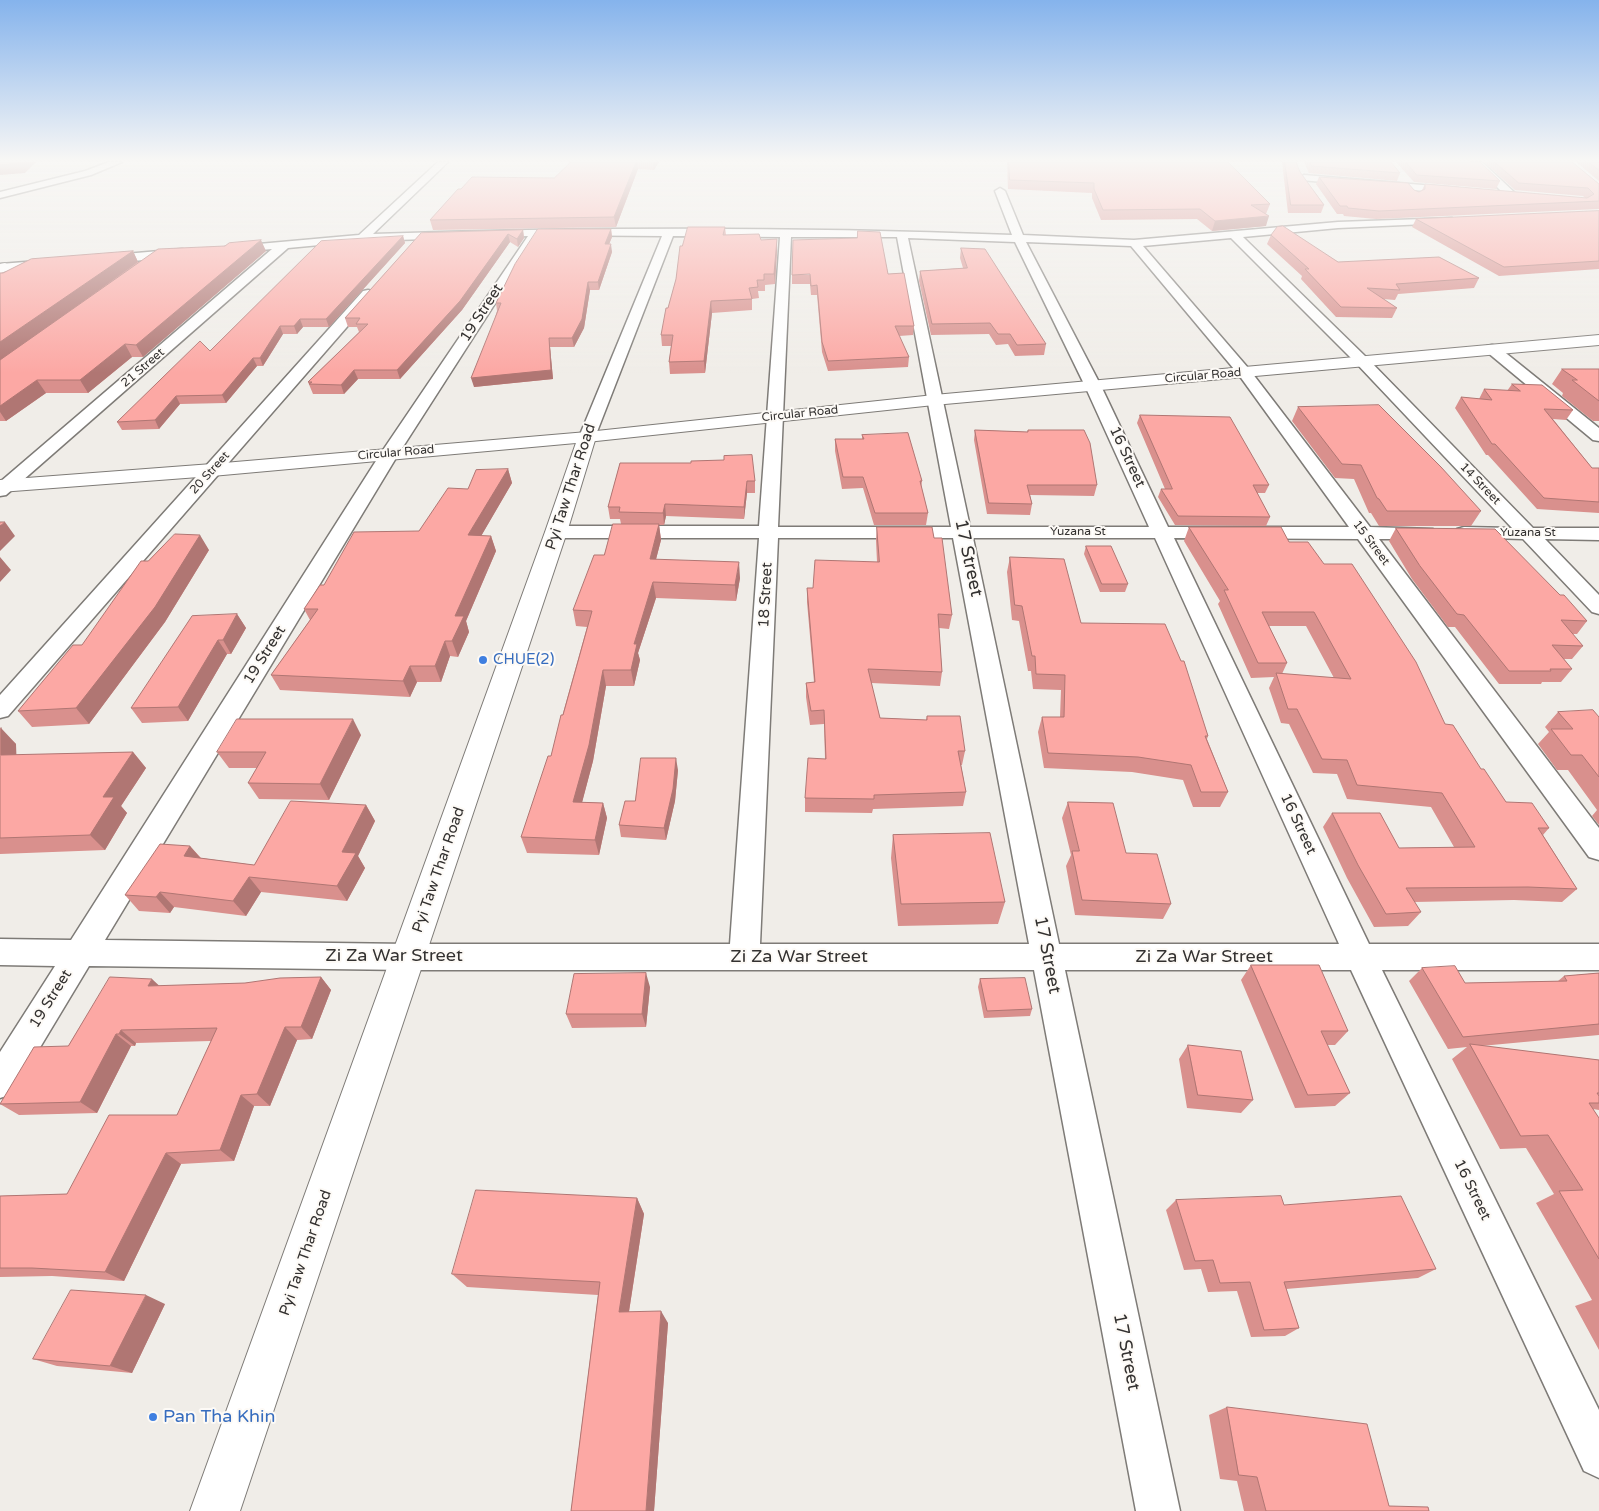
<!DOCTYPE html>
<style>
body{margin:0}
canvas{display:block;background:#f0ede8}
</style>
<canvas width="1599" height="1511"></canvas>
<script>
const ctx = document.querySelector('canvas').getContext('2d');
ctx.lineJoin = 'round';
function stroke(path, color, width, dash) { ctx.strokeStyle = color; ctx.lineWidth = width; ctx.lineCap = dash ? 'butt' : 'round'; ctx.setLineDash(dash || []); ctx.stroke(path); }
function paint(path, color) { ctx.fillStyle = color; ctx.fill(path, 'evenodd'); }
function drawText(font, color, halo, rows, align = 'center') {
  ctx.font = font + ' "Varela Round",sans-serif'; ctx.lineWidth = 4; ctx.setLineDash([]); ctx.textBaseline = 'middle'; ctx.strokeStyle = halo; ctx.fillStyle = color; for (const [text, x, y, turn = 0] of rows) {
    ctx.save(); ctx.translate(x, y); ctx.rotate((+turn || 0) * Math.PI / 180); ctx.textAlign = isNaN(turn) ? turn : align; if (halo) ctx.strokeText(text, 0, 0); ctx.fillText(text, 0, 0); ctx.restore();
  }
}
const street = new Path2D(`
 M109,162H122L91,175L0,198V192L85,171Z
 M438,162H448L373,234C586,227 799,227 1012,235L995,191L1000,188L1005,191L1023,235L1134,240L1338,222L1452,218L1453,220L1448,223L1338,228L1243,237L1366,357L1533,528H1599V540L1545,539L1599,595V614L1592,612L1523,539L1457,537L1454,533L1457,529L1464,527L1512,528L1356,363L1231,238L1143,246L1249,369L1370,527L1433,529L1436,533L1433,537L1426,539H1379L1599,828V860L1589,857L1358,539L1174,538L1369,944H1599V970H1382L1599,1410V1478L1584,1471L1351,970H1065L1180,1511H1136L1034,970H409L89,966L12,1094L0,1098V1052L55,966L0,965V939L71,940L381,453L528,236L362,241L288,248L6,495L0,496V482L272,249L229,253L225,251L223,249L225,247L359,235ZM539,235L662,236L579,437L581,441H593L595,437L673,236L780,237L759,526H556L549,528L546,532L549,536L556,538H759L730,944H409L105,940L399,453ZM791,237H897L951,527H778ZM908,238L1015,242L1085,386L1149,527H970ZM1026,242L1131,246L1239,375L1349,527H1168L1101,386ZM778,538H953L1029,944H760ZM973,538H1155L1339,944H1059Z
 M1472,162H1482L1515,193L1516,195L1515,197H1507Z
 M1304,175L1458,188L1463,191L1458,194L1301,180L1299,178Z
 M182,249L186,250L188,253L186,256L102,264L96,260L102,256Z
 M50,260L54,261L56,264L54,267L0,272V264Z
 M368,290L373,291L374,294L373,297L8,716L0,718V695L363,291Z
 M1492,345L1497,346L1599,428V441L1593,440L1487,352L1485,349L1487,346Z`);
const secondary = new Path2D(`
 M5,263L12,267L0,274V264Z
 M587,432L593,433L596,437L567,532L240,1511H190L545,532L578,437L581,433Z`);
const primary = new Path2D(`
 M1599,335V345L934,405L587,442L212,476L0,492V480L212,464L587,432L934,395Z`);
stroke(street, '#7e7b77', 3);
stroke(secondary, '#7e7b77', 2);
stroke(primary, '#7e7b77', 2);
paint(street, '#fff');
paint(secondary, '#fff');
paint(primary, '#fff');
paint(new Path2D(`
 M571,162H659L654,170L638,169L616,227L433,230L430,220L554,178Z
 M1007,162H1228L1270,204L1266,214H1265L1266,226L1212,231L1197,219L1101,220L1092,198V193L1008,189Z
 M1282,162H1296L1300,172L1324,205L1321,213H1288Z
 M1304,162H1391L1400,173L1397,181L1309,173Z
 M1396,162H1480L1500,181L1496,189L1414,182Z
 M1484,162H1572L1599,184V209L1376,219L1344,216L1343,214H1337L1316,184L1319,177L1414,190L1419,192L1422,190L1425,184L1585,198L1583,196L1515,190Z
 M1576,162H1599V181Z
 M1599,211V269L1499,276L1412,227L1416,219Z
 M725,227L726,235L761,240L777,239V250L775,284L765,285V291H758L759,298L752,299V310L712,313L705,373L670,374L669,362L671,346H662L661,335L676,279L682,246Z
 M611,229L612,237L609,244L612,252L599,290H590L584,328L574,347H550L553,379L474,387L497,311L496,303Z
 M523,230L524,238L518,247L510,242L462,310L400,379H358L344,394H313L308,382L359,332L357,327H348L345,318L421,233Z
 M1271,235L1338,262L1479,278L1474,288L1398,294L1395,300L1383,299L1397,308L1392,318L1336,317L1301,279L1302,276L1267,244Z
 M403,236L405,243L329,327H303L297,334H283L263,366H257L226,403L180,404L159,429L122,430L117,422L210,351Z
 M961,248L1046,344L1044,355L1015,356L1008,344L996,345L989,334L931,335L919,281L920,271L963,268L960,258Z
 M133,251L138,262L266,251L143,357H132L88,393H46L6,421H0V273Z
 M888,274L914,326L913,335L899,336L909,357L908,367L828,371L822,352L817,295H811L810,284H792V275Z
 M1562,369H1599V421H1593L1562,396L1563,393L1552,384Z
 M1512,384L1573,410L1566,420L1553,419L1592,468H1599V513L1537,509L1488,455H1486L1455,408L1461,397L1479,399L1484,389L1507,391Z
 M1298,407L1481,511L1471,526H1379L1371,513H1369L1354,479L1335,478L1292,421Z
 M1140,415L1269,485L1265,493H1257L1270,517L1266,526L1175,525L1158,497L1161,489H1165L1137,423Z
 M975,430L1027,432L1028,430L1097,485L1094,496L1030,495L1032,504L1030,515L987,514L974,440Z
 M862,435L922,481L921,488L928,513L926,525H874L863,488L842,489L835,451V439H862Z
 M620,463L755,481V493H747L744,519L666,516L664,525H659L661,540L656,559L740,578L736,601L656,598L638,653L640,660L634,686H606L593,761L582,802L603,803L607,818L599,855L527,853L521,837L551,756L587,627L576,626L573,610L621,524L620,519H610L608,507Z
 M508,469L512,483L481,536H491L496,551L466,621L469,632L458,657L450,656L441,682H417L410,697L280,690L271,675L310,620L304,609L324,585L419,531L468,489Z
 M877,527L952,615L949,629L939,628L942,672L940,686L871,683L880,718L926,720L927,716L965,751L962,765H961L966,792L963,806L873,809L872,813L805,812V798L825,759L824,724L810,725L806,697V683L814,682L807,602V588H813L877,562L876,540Z
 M1189,527L1289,542L1445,724L1506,802L1549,828L1543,835L1577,889L1562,902L1514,900L1414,902L1421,912L1408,926L1374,927L1347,878L1323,827L1332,813L1399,848L1454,847L1431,807L1347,799L1337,774L1313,773L1289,724L1281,723L1269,688L1274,677L1251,678L1218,604L1220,601L1184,541ZM1269,626H1306L1334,678L1282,674L1287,663Z
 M1396,528L1560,595L1587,621L1577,634H1572L1583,646L1572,659H1564L1572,669L1561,682H1542L1541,684H1499L1455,627H1448L1412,579L1389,541Z
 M1086,546L1128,584L1125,592H1100L1084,554Z
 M209,550L165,622L89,724L32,727L18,711L82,645L148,561Z
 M1010,557L1081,623L1208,736L1207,739L1228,792L1220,807H1193L1183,780L1132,772L1044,768L1038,732L1042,717H1060L1061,690L1033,689L1031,671H1028L1019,621L1012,620L1007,572Z
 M237,614L246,628L231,654H227L188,721L142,723L131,708Z
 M1558,712L1599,717V825L1592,816L1597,810L1568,770H1557L1538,744L1549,732L1545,727Z
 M0,729L16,744V755L133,752L146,768L121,806L127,813L105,850L0,854Z
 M361,735L329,800L259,799L248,783L257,768H229L217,752Z
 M678,770L675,801L666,840L621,837L619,825L635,801Z
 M1068,802L1171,904L1163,919L1075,915L1066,866L1071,855L1062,818Z
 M366,805L375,821L358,856L365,868L347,901L261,892L246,916L174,907L170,913L139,911L125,895L190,846L201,858L254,865Z
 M893,835L1005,902L998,924L898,926L891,858Z
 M1251,965L1348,1031L1335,1045H1327L1350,1093L1335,1106L1295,1108L1241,980Z
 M1422,968L1465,983L1558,981L1564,976L1599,973V1035L1481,1046L1599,1060V1110L1593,1109L1599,1118V1350L1575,1306L1592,1300L1536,1203L1554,1194L1526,1148L1500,1149L1452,1059L1467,1047L1448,1049L1409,981Z
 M321,977L331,990L312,1039L297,1040L270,1106H254L234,1161L181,1164L124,1281L52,1276L0,1277V1196L67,1194L177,1115L211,1041L136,1043L135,1046H131L97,1113L19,1115L0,1104L68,1046L160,986L245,983Z
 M980,979L1032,1009L1030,1016L984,1018L978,987Z
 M650,987L646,1027L572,1028L566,1014Z
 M1188,1045L1253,1100L1241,1113L1187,1108L1179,1059Z
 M637,1198L644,1214L629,1312L668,1323L654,1511H571L598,1295L467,1287L452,1274Z
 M1176,1200L1284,1205L1436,1269L1418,1278L1286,1289L1299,1328L1285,1336L1251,1337L1237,1291L1208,1292L1201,1269L1184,1270L1166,1210Z
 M165,1304L132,1373L57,1366L33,1359Z
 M1227,1407L1389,1506L1429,1511H1244L1237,1481L1220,1479L1209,1415Z`), '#d9908d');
paint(new Path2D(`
 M21,162H36L25,173L0,175V165Z
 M636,162H637L638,169L616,227L614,217Z
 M653,162H659L654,170Z
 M1269,216L1266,226L1212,231L1215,221Z
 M611,229L612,237L606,252L605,244Z
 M523,230L524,238L518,247L517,239Z
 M508,234L510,242L462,310L400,379L397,370Z
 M403,236L405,243L329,327L326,319Z
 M777,239V250L775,284L774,274Z
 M261,240L266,251L143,357L136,345Z
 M611,244L612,252L599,290L598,282Z
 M133,251L138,262L0,361V342Z
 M588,282L590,290L584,328L574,347L572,338Z
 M711,301L712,313L705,373L704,361Z
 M300,319L303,327L297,334L294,326Z
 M280,326L283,334L263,366L260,358Z
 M549,338L550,347L553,379L474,387L471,378Z
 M125,344L132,357L88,393L80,380Z
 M253,358L257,366L226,403L222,395Z
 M354,370L358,379L344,394L341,385Z
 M37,380L46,393L6,421L0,412V406Z
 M176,396L180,404L159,429L155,420Z
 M508,469L512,483L473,550L468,535Z
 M747,481V493L744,519V507Z
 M665,504L666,516L664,525L663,513Z
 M5,522L15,536L0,551V526Z
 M659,524L661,540L652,575L650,559Z
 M200,535L209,550L165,622L89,724L76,708Z
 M491,536L496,551L466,621L469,632L458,657L452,641L455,616Z
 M0,557L11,570L0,582Z
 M739,562L740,578L736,601L735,585Z
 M653,582L656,598L638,653L640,660L634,686L631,670L634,644Z
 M237,614L246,628L231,654L223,640Z
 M218,640L227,654L188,721L178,707Z
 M445,641L450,656L441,682L435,666Z
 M410,666L417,682L410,697L403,681Z
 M603,670L606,686L593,761L578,818L573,802Z
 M353,719L361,735L329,800L320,784Z
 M1,728L16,744L17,771L1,755Z
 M133,752L146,768L121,806L127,813L105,850L90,835L103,797Z
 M676,758L678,770L675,801L666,840L664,828Z
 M603,803L607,818L599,855L595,840Z
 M366,805L375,821L358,856L365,868L347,901L337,886L342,852Z
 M190,846L203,861L184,856Z
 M249,877L261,892L246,916L233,901Z
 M160,892L174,907L170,913L156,897Z
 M646,973L650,987L646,1027L642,1014Z
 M321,977L331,990L312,1039L301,1027Z
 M152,979L166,992L148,986Z
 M285,1027L297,1040L270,1106L257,1094Z
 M121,1030L136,1043L135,1046L119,1034Z
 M116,1034L131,1046L97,1113L80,1102Z
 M241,1095L254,1106L234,1161L220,1150Z
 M166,1153L181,1164L124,1281L105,1272Z
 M637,1198L644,1214L627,1324L619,1312Z
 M146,1295L165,1304L132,1373L110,1366Z
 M661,1311L668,1323L654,1511H646Z`), '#b07673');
const building = new Path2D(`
 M0,162H21L20,163L0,165Z
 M571,162H636L614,217L430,220L458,189H461L472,177L554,178Z
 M1009,162H1228L1270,204L1251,205L1269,216L1215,221L1200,209L1103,210L1094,189V183L1010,180Z
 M1285,162H1296L1300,172L1324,205H1291Z
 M1310,162H1391L1400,173L1312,166Z
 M1406,162H1480L1500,181L1417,175Z
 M1495,162H1572L1599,184V201L1379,211L1348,208L1347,206H1340L1319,177L1408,183L1414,190L1419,192L1425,189V184L1587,198L1594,194L1588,188L1519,183Z
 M1589,162H1599V170Z
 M1599,211V261L1504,267L1416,219Z
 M1283,226L1338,262L1439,257L1479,278L1396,284L1400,290L1367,288L1397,308L1341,307L1305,269H1309L1271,235L1277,227Z
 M688,227H725L723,235L759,234L761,240L777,239L774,274H764V280H757L758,287L749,288L752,299L711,301L704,361L669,362L673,335H661L666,308H668L676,279L680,246H682Z
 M538,229H611L605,244H611L598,282H588L582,319L572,338H549L551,370L471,378L501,303H496L515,264Z
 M523,230L517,239L508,234L460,301L397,370H354L341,385L309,384L312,382H308L368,324H356L360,318H345L421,233Z
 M858,231L880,232L888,274L904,273L914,326H895L909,357L828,361L822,342L817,285L811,286L810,274L792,275L793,240L857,238Z
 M403,236L326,319H300L294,326H280L260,358H253L222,395L176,396L155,420L117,422L200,341L210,351L321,241Z
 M261,240L136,345L125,344L80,380H37L0,406V360L158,249L225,246L229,243Z
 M961,248L985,249L1046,344L1017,345L1010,334H998L990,323L932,324L920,271L967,268Z
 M133,251L0,342V273H3L31,259Z
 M1562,369H1599V401L1572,380H1577Z
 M1512,384L1542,385L1573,410L1544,409L1592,468H1599V502L1544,498L1495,444H1492L1461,397L1492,400L1484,389L1520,391Z
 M1379,405L1441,467L1481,511H1387L1379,499L1377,498L1361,465L1342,464L1298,407Z
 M1140,415L1230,417L1269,485H1253L1270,517L1178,516L1161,489H1172Z
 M975,430L1028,432V430H1084L1090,443L1097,485H1027L1032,504L989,503Z
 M908,433L922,481H920L928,513H875L863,477H843L835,439H864L862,435Z
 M752,455L755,481H747L744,507L665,504L663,513L619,512L620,507H608L620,463H691V461L724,460V456Z
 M508,469L468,535L491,536L455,616H464L452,641H445L435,666H410L403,681L271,675L318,609H304L320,585H324L354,532L419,531L448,488L468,489L476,470Z
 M0,522H5L0,526Z
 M613,524H659L650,559L739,562L735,585L653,582L634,644H637L631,670H603L589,745L573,802L603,803L595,840L521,837L548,756H551L561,715H563L592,611L573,610L594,555H604Z
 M877,527H932L934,538H942L952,615L938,614L942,672L868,669L880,718L927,720V716H960L965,751H958L966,792L874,795V799L805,798L808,758L826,759L824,710L811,711L806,683L815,682L807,588H813L815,560L879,562Z
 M1189,527H1281L1289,542H1308L1324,564H1352L1416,662L1445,724L1453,725L1481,769H1484L1506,802L1532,803L1549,828H1538L1577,889L1528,887L1406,888L1421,912L1386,914L1358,865L1332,813H1380L1399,848L1475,847L1442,793L1357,785L1347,760L1322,759L1297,709H1288L1276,673L1351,679L1314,612H1262L1287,663H1258L1224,590H1228Z
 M1396,528L1495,529L1560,595H1564L1587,621L1561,620L1583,646L1552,645L1572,669H1550L1551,671H1509L1464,615L1457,614L1420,566Z
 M175,534L200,535L155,607L76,708L18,711L73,645H82L141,561H148Z
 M1086,546H1111L1128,584H1102Z
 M1010,557L1064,559L1081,623L1165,624L1181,661H1184L1208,736H1205L1228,792H1201L1191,765L1138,757L1048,753L1042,717H1064L1065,675L1036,674L1035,656H1032L1022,606L1015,605Z
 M237,614L223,640H218L178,707L131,708L192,616Z
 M1593,710L1599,717V777L1582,755H1571L1551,729H1573L1558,712Z
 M237,719H353L320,784L248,783L266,752H217Z
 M1,728V755L133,752L103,797H114L90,835L0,838V729Z
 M641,758H676L673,789L664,828L619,825L625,801H635Z
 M291,801L366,805L342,852L356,853L337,886L249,877L233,901L160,892L156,897L125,895L160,844L190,846L184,856L254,865Z
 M1068,802L1113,803L1126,853L1157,854L1171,904L1082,900L1072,851H1079Z
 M990,833L1005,902L901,904L893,835Z
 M1251,965H1319L1348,1031H1321L1350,1093L1308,1095Z
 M1455,966L1465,983L1567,981L1564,976L1599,973V1024L1463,1037L1422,968Z
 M646,973L642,1014H566L574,974Z
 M110,977L152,979L148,986L245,983L280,978L321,977L301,1027H285L257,1094L241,1095L220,1150L166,1153L105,1272L32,1268H0V1196L67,1194L109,1115H177L217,1028L121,1030L119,1034H116L80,1102L0,1104L34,1047L68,1046Z
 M1025,978L1032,1009L987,1011L980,979Z
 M1470,1044L1599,1060V1093H1597L1599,1096V1103H1589L1599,1118V1259L1559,1191L1583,1190L1548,1135L1521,1136Z
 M1188,1045L1241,1051L1253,1100L1198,1095Z
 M476,1190L637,1198L619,1312L661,1311L646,1511H571L600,1282L452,1274Z
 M1281,1196L1284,1205L1401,1196L1436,1269L1284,1282L1299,1328L1264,1330L1250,1282L1220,1283L1213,1260L1195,1261L1176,1200Z
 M71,1290L146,1295L110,1366L33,1359Z
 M1227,1407L1367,1424L1389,1506L1428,1507L1429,1511H1266L1257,1477L1239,1475Z`);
paint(building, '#fca8a4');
stroke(building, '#b07673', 1);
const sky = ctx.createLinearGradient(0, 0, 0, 373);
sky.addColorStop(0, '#85b3ec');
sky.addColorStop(0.43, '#f8f7f5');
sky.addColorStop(1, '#f8f7f500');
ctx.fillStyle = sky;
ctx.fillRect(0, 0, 1599, 373);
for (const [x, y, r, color] of [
 [483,660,5,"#3f7fe0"],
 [153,1417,5,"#3f7fe0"]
]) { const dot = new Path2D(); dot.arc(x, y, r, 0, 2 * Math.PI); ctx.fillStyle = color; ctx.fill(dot); stroke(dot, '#fdfaf6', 2); }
drawText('12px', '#333130', '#fdfaf6', [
 ["21 Street",143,368,-41],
 ["Circular Road",1203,376,-5],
 ["Circular Road",800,414,-6],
 ["Circular Road",396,453,-5],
 ["20 Street",210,473,-48],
 ["14 Street",1480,484,46],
 ["Yuzana St",1078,532],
 ["Yuzana St",1528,533],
 ["15 Street",1371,543,53]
]);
drawText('15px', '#333130', '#fdfaf6', [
 ["19 Street",482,313,-57],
 ["16 Street",1127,457,65],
 ["Pyi Taw Thar Road",571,487,-72],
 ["18 Street",766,595,-87],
 ["19 Street",265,655,-58],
 ["16 Street",1298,824,65],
 ["Pyi Taw Thar Road",439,870,-71],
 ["19 Street",51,999,-58],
 ["16 Street",1472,1190,64],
 ["Pyi Taw Thar Road",306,1253,-71]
]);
drawText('15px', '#366cbe', '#fdfaf6', [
 ["CHUE(2)",493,660]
], 'left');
drawText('18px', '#333130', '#fdfaf6', [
 ["17 Street",968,558,78],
 ["17 Street",1047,955,79],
 ["Zi Za War Street",394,956],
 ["Zi Za War Street",799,957],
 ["Zi Za War Street",1204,957],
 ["17 Street",1126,1352,79]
]);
drawText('18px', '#366cbe', '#fdfaf6', [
 ["Pan Tha Khin",163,1417]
], 'left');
</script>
